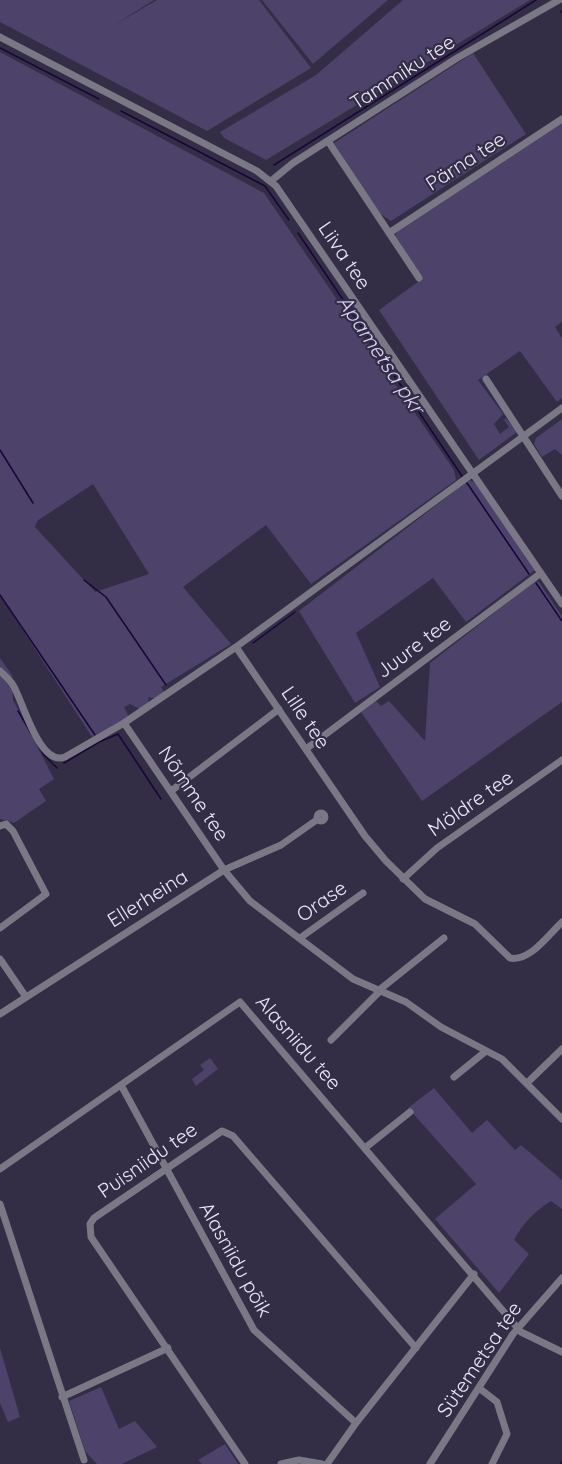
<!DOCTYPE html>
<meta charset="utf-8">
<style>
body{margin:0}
canvas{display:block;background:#332d45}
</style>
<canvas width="562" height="1464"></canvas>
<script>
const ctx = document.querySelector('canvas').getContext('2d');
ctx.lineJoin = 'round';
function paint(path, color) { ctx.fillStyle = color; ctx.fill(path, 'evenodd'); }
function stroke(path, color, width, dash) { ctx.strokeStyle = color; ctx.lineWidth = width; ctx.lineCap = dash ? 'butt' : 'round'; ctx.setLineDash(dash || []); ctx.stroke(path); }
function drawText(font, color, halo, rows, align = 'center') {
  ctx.font = font + ' Quicksand,sans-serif'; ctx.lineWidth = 4.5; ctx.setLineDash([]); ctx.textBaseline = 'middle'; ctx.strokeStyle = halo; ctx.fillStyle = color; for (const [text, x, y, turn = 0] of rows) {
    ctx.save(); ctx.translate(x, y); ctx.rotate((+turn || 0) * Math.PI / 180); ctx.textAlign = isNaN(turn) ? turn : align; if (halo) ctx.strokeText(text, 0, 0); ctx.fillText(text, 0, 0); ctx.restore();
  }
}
paint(new Path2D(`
 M0,0H154L114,25L157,0H259L311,68L207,131L0,22Z
 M262,0H388L313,64Z
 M403,0H530L266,160L224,138L220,132L316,75Z
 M0,52L264,193L454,470L456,480L311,584L266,525L183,587L231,644L161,687L164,692L156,699L148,697L149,703L140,709L130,704L124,707L128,715L126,719L92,737L0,595ZM93,484L149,574L95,592L35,527L37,521Z
 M473,53L526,134L391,221L379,213L334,143Z
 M562,122V322L555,327L562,338V398L557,402L520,351L478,380L503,414L494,424L500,434L509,427L504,420L506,418L517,432L479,460L379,310L422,279L395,235L398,230Z
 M562,419V455L555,449L542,457L534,444L536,438Z
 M469,480L476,483L535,570L466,622L433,578L356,633L380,687L355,703L299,611Z
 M535,581L539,582L562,616V702L422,801L361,712L376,701L381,706L389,701L425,741L430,663Z
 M0,658L12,675L13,700L54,779L39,789L46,801L14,823L0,819Z
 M210,1058L218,1069L196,1086L192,1079L204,1070L200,1065Z
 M434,1088L472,1133L487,1120L515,1150L521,1145L562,1180V1209L551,1201C534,1212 524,1222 514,1240L529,1254L499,1293L435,1219L476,1184L408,1108Z
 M0,1348L20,1417L8,1422L0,1403Z
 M101,1387L119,1429L135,1421L157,1447L122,1464H97L85,1451L69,1401Z
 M225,1444L238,1464H202L198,1460Z`), '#4c426a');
stroke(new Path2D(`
 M561,11L562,13
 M0,48L99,99
 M121,111L265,186L289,220
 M274,165L536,0
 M298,233L462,476
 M0,450L33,503
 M467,483L529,574
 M84,580L106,597L166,685
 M536,583L562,621
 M0,595L95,735
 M253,643L295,612
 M18,711L44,755L57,768
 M64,763L99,742L118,734L161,799
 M561,1464L562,1461`), '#1a043b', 1.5);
stroke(new Path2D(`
 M0,37L257,171L276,186L562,604
 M328,141L419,278
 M271,181L293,163L457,58L559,0
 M389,233L562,119
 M486,379L562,496
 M236,647L365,836L386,861L425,899L475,924L510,958C530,962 549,934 562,922
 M0,671C4,675 10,680 13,685C23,701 39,767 65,757L124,723L224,870L250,901L353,979L406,1002L441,1027L502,1059L562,1119
 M124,723L236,647L562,408
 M306,749L541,573
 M171,791L279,709
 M317 817a4 4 0 1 1 8 0a4 4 0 1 1-8 0Z
 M0,826L6,824L13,831L46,894L0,928
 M403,879L437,848L562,760
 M300,938L363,893
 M0,959L26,997
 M378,991L444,938
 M0,1014L224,870L281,845L318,819
 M331,1040L379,992
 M454,1077L486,1051
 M527,1083L562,1049
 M121,1085L254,1330L356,1423
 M365,1148L410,1112
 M0,1169L240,1002L521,1332L562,1352
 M0,1204L84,1460
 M479,1388L497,1402L507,1434L492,1464
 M62,1397L168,1348
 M245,1464L91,1237L90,1224L94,1218L222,1131L233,1136L416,1348
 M281,1464L299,1460L322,1464
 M327,1464L356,1423L474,1274
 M430,1464L513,1334L562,1278`), '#7a7884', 7);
drawText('20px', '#eae8f7', '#332d45', [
 ["Tammiku tee",403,73,-33],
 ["Pärna tee",466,162,-33],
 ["Liiva tee",344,256,56],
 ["Juure tee",414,648,-37],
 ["Lille tee",305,718,56],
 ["Nõmme tee",193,794,56],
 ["Möldre tee",471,804,-35],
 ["Ellerheina",148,899,-32],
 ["Orase",322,902,-35],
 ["Alasniidu tee",298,1043,49],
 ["Puisniidu tee",148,1161,-35],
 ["Alasniidu põik",235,1260,61],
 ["Sütemetsa tee",480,1360,-56]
]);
drawText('italic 21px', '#dbd3f9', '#332d45', [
 ["Apametsa pkr",380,355,56]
]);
</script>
